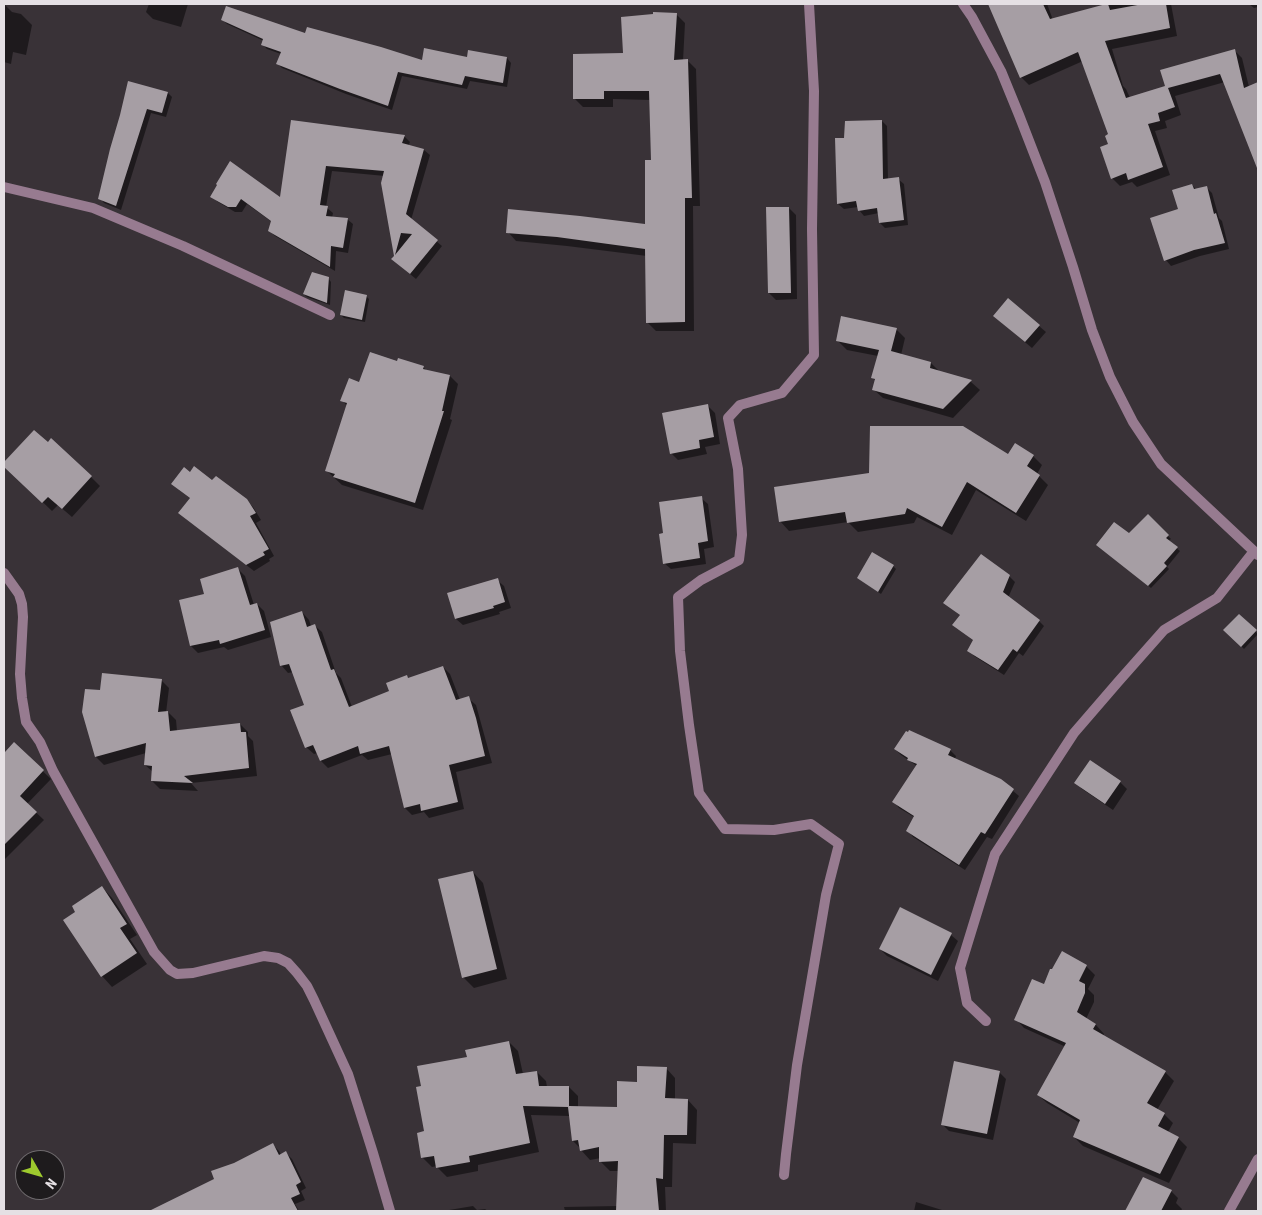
<!DOCTYPE html>
<style>
body{margin:0}
#map{position:relative;width:1262px;height:1215px;overflow:hidden;background:#393237;font-family:"Roboto Condensed",sans-serif}
canvas{display:block}
.frame{position:absolute;inset:0;border:5px solid #e5e0e4;pointer-events:none}
.north{position:absolute;left:15px;top:1150px;width:50px;height:50px;box-sizing:border-box;background:#1e1b1d;border:1px solid #6e6a6d;border-radius:50%;rotate:128deg;font-size:14px;font-weight:700;line-height:20px;text-align:center;color:#e5e0e4}
.north::after{content:'';display:block;margin:auto;width:18px;height:22px;background:#9eca2e;clip-path:polygon(50% 0,100% 100%,50% 72%,0 100%)}
</style>
<div id="map">
<canvas width="1262" height="1215"></canvas>
<div class="frame"></div>
<div class="north">N</div>
</div>
<script>
const ctx = document.querySelector('canvas').getContext('2d');
ctx.lineJoin = 'round';
function paint(path, color) { ctx.fillStyle = color; ctx.fill(path, 'evenodd'); }
function stroke(path, color, width, dash) { ctx.strokeStyle = color; ctx.lineWidth = width; ctx.lineCap = dash ? 'butt' : 'round'; ctx.setLineDash(dash || []); ctx.stroke(path); }
paint(new Path2D(`
 M4,4L12,12L21,14L32,25L26,55L13,52L11,64L4,62Z
 M149,4H188L181,27L153,19L146,12Z
 M990,4H1047L1053,20L1110,4H1171L1177,36L1112,49L1123,86L1126,89L1130,98L1167,87L1234,50L1242,58L1249,87L1258,83V157L1251,149L1225,82L1175,96L1181,115L1165,121L1167,128L1155,131L1170,175L1137,187L1132,182L1120,186L1112,178L1109,145L1110,135L1083,61L1029,85L1021,77Z
 M1249,4H1258V7L1254,8Z
 M676,14L685,23L683,61L687,60L696,69L700,206H693L694,331H656L647,322V256L567,246L516,241L508,232L647,225L652,161L650,100L613,99V107H583L574,98L625,54Z
 M222,19L306,35L423,61L507,58L511,63L507,87L470,81L467,89L402,76L392,110L346,94L282,68L277,63L281,54L267,49L263,45L264,41L227,24Z
 M168,93L172,97L166,117L151,113L121,210L104,203L100,198L122,115Z
 M292,121L404,136L410,142L408,146L424,150L430,155L411,220L442,246L416,279L399,265L395,256L385,176L332,171L326,207L333,213L332,218L347,219L353,224L348,253L336,251L335,271L275,236L269,230L272,222L247,204L242,212H235L218,202L212,196L281,199Z
 M882,121L887,126L888,180L898,179L904,184L908,225L885,228L880,223L879,213L864,216L859,210L858,207L844,209L838,204L837,139H846Z
 M1192,185L1197,190L1206,187L1212,193L1219,218L1222,221L1229,249L1200,256L1171,266L1166,260L1180,210Z
 M789,208L796,215L797,299L776,300L769,293Z
 M328,278L331,282L330,305L307,297L304,294Z
 M366,296L369,299L365,322L344,318L341,315Z
 M1002,323L1039,326L1046,332L1032,348Z
 M896,329L905,338L901,355L931,363L940,372L971,382L980,390L953,418L883,398L873,389L876,381L872,377L878,356L847,350L837,340Z
 M398,362L423,367L427,371L450,376L458,384L450,419L452,420L423,510L342,485L327,471L347,406L342,400L360,384Z
 M708,406L715,413L720,444L705,447L707,454L678,460L671,453Z
 M34,432L91,477L100,486L72,517L58,505L52,511L4,465Z
 M1009,456H1033L1042,465L1037,474L1048,485L1026,521L976,490L952,535L917,517L914,523L858,532L848,522L789,531L780,521L870,474Z
 M190,473L213,481L246,500L253,507L261,520L256,523L274,556L269,559L270,561L254,571L186,519L190,498L179,490Z
 M701,498L708,504L714,547L704,549L706,564L671,569L664,563Z
 M1148,516L1171,539L1168,541L1180,551L1167,567L1169,569L1151,588L1101,548L1129,535Z
 M893,566L896,569L881,594L858,578Z
 M238,569L245,576L254,605L257,604L264,611L271,637L228,650L224,647L198,653L191,646L206,594Z
 M1009,576L1015,582L1008,598L1039,621L1044,626L1023,656L1019,653L1004,675L974,656L969,650L974,641L954,625L961,616L945,603Z
 M497,580L504,586L511,608L499,612L500,614L463,625L456,619L449,594Z
 M302,612L309,620L311,626L314,625L322,632L336,673L341,678L352,707L391,692L409,679L443,667L450,674L460,700L468,698L476,705L492,763L456,772L464,809L429,818L424,812L412,815L405,808L392,754L368,760L362,755L328,768L321,761L318,753L314,754L306,747V705L293,672L288,673L281,665Z
 M1239,615L1258,634L1244,649L1225,630Z
 M161,680L169,688L166,713L168,712L176,720L177,731L240,724L248,732V736L253,741L257,776L191,783L198,791L160,789L152,781L153,772L145,765L146,753L104,765L96,757L101,692Z
 M909,731L950,750L956,756L955,759L1000,780L1019,796L992,839L987,837L965,870L913,837L908,831L914,817L899,808L894,802L917,766L901,755L895,749Z
 M14,744L51,779L27,804L44,820L4,860V755Z
 M1090,762L1120,782L1127,789L1113,810L1082,789L1076,782Z
 M473,872L483,883L507,979L474,988L463,977Z
 M102,887L112,898L137,935L130,939L147,964L112,987L102,976L77,912Z
 M951,935L958,941L938,981L887,956L880,949Z
 M1086,966L1095,975L1088,989L1094,995V1002L1086,1019L1096,1025L1104,1034L1103,1036L1165,1072L1174,1081L1157,1110L1164,1114L1173,1123L1168,1132L1178,1138L1187,1147L1169,1183L1083,1146L1074,1137L1080,1123L1047,1103L1038,1095L1066,1047L1024,1028L1016,1019L1044,985Z
 M509,1042L518,1051L523,1074L537,1072L546,1081L547,1087H569L578,1096V1107L618,1108L638,1083L666,1068L675,1078V1100H688L697,1110L696,1144L673,1143L672,1187H665L666,1211H565L564,1207L617,1206L619,1171H610L601,1162V1158L590,1160L581,1150V1149L573,1141L570,1116L531,1115L539,1152L478,1165V1171L447,1177L437,1167V1166L432,1167L422,1157L426,1132L422,1087L468,1058Z
 M999,1072L1006,1079L993,1140L949,1131L942,1124Z
 M273,1145L279,1151L281,1155L286,1153L292,1159L306,1188L301,1191L305,1200L295,1204L299,1211H248L245,1206L235,1211H152L216,1180L235,1164Z
 M1143,1178L1171,1191L1178,1198L1176,1203L1182,1209L1181,1211H1127Z
 M916,1202L942,1210L943,1211H914Z
 M473,1206L477,1210L485,1209L488,1211H443Z`), '#0007');
paint(new Path2D(`
 M988,4H1043L1050,19L1106,4H1108L1110,10L1143,4H1166L1170,28L1105,41L1126,98L1165,86L1160,70L1235,49L1244,88L1258,82V167L1257,168L1220,74L1168,88L1175,107L1158,113L1160,121L1148,124L1163,167L1128,180L1126,173L1111,179L1100,147L1108,144L1105,136L1108,134L1078,52L1020,78Z
 M226,6L305,33L307,27L381,47L422,60L424,48L467,57L468,50L507,57L503,83L465,76L462,85L398,72L388,106L340,89L276,64L281,52L261,45L263,39L221,20Z
 M653,12L677,13L674,60L688,59L692,198H685V322L646,323L645,249L557,237L506,233L508,209L580,216L645,224V160H651L649,91H604V99H573V54L623,53L621,17L653,14Z
 M128,81L168,92L162,113L147,109L116,206L98,199L110,149L120,115Z
 M291,120L405,135L402,143L424,149L406,214L438,240L410,274L391,259L394,256L381,183L384,171L326,166L320,205L328,206L326,216L348,218L343,248L331,246L330,267L268,231L271,221L241,199L236,207H228L210,197L217,185L216,184L230,161L280,197ZM401,233L412,234L395,255Z
 M882,120L883,179L899,177L904,220L879,223L877,208L858,211L856,201L837,204L835,138H844L845,121Z
 M1192,184L1194,189L1207,186L1214,214L1216,213L1225,243L1194,250L1164,261L1150,218L1178,209L1172,190Z
 M766,207H789L791,293H768Z
 M312,272L329,277L327,303L303,294Z
 M345,290L367,295L362,320L340,315Z
 M1008,298L1040,325L1025,342L993,316Z
 M841,316L897,328L891,351L931,362L930,368L972,380L943,409L872,390L875,379L871,378L879,350L836,341Z
 M370,352L397,361L398,358L424,366L423,369L450,375L442,411H444L415,503L333,477L335,474L325,471L347,403L340,401L349,378L359,382Z
 M708,404L714,437L699,440L700,448L670,454L662,413Z
 M870,426H963L1008,454L1015,443L1034,455L1027,466L1040,475L1016,513L967,482L942,527L907,508L905,514L847,523L845,512L779,522L774,487L869,473Z
 M34,430L48,442L51,438L92,476L62,509L48,497L42,503L4,467V462Z
 M194,466L212,480L216,476L247,499L256,513L250,516L269,549L263,552L265,555L246,565L178,513L190,498L171,484L184,467L190,472Z
 M702,496L708,541L698,543L700,558L663,564L659,534L663,533L659,502Z
 M1148,514L1169,535L1166,538L1178,547L1164,563L1167,566L1148,586L1096,545L1114,522L1129,533Z
 M872,552L894,565L878,592L857,578Z
 M981,554L1010,575L1003,592L1040,620L1017,652L1013,649L998,670L967,651L973,640L952,625L960,615L943,603Z
 M238,567L250,605L257,603L265,630L220,644L219,640L190,646L179,600L204,594L200,579Z
 M498,578L505,602L493,606L494,608L455,619L447,593Z
 M302,611L307,627L315,624L331,670L334,669L349,707L389,691L386,683L407,675L408,678L443,666L456,700L469,696L476,718L485,756L449,765L458,802L421,811L420,804L404,808L389,746L360,754L358,746L320,761L313,745L305,748L290,710L304,705L289,664L280,666L270,622Z
 M1239,614L1257,630L1241,647L1223,630Z
 M102,673L162,679L158,712L168,711L170,731L240,723L241,732H246L249,768L184,776L193,783L151,781L152,766L144,765L146,743L95,757L82,712L85,689L100,690Z
 M909,730L951,749L948,755L1001,779L1014,789L985,834L981,832L959,865L906,831L914,816L892,802L917,764L907,760L908,758L894,749L906,731L908,732Z
 M14,742L44,770L20,796L37,812L4,845V761L5,752Z
 M1090,760L1121,781L1105,804L1074,783Z
 M473,871L497,969L462,978L438,879Z
 M102,886L127,924L120,928L137,953L101,977L63,920L75,912L72,906Z
 M900,907L952,933L931,975L879,949Z
 M1062,951L1087,965L1079,981L1085,984V993L1077,1012L1096,1024L1093,1029L1166,1071L1147,1103L1165,1113L1158,1126L1179,1137L1160,1174L1073,1137L1080,1120L1037,1095L1066,1043L1014,1020L1032,979L1044,984L1050,969H1052Z
 M509,1041L516,1074L537,1071L539,1086H569V1106L617,1107V1081L637,1082V1066L667,1067L665,1098L688,1099L687,1135H664L663,1179L656,1178L659,1211H616L618,1161L599,1162V1147L580,1151L578,1140L572,1141L568,1107L523,1106L530,1143L469,1156L470,1162L436,1168L434,1156L421,1158L417,1133L424,1131L416,1087L421,1086L417,1066L467,1057L465,1050Z
 M954,1061L1000,1071L987,1134L941,1125Z
 M273,1143L279,1155L286,1151L301,1182L296,1185L300,1194L291,1198L298,1211H149L214,1179L211,1171L234,1163Z
 M1143,1177L1172,1190L1161,1211H1125Z`), '#a69ea4');
stroke(new Path2D(`
 M963,4L972,17L1001,71L1019,115L1045,182L1073,267L1092,330L1110,377L1133,422L1161,464L1258,555
 M4,187L93,208L183,246L330,315
 M4,573L19,594L22,604L23,617L20,674L22,698L26,722L40,742L53,771L154,952L170,970L177,974L193,973L264,956L278,958L288,963L297,973L307,986L314,1000L348,1074L373,1153L390,1211
 M986,1021L967,1003L960,968L995,854L1074,733L1118,682L1164,630L1217,598L1254,551
 M784,1175L786,1154L797,1065L826,895L839,844L811,824L774,830L725,829L699,793L689,725L680,651L678,597L701,580L739,560L742,535L738,469L728,418L740,405L782,393L814,355L812,229L814,91L809,4
 M1229,1211L1258,1159`), '#977b90', 10);
</script>
